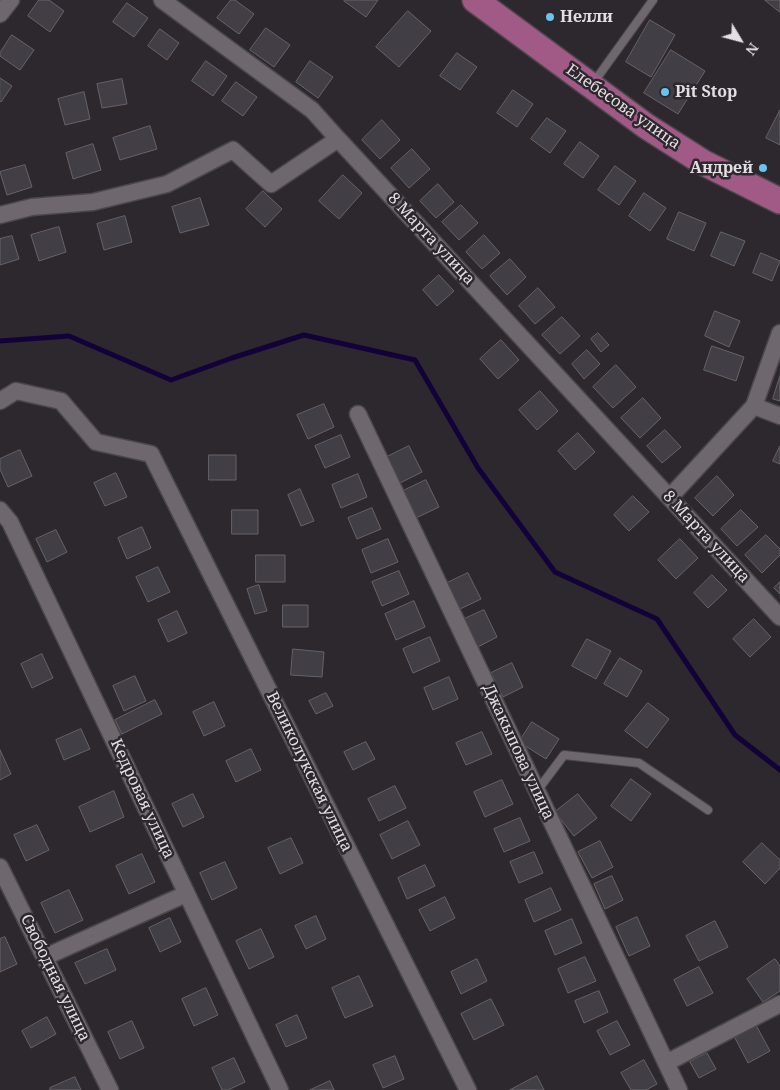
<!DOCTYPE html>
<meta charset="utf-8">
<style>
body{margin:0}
#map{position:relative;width:780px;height:1090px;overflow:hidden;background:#2d282d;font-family:"Noto Serif",serif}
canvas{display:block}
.north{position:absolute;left:715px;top:15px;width:50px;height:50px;-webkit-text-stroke:4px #2d282d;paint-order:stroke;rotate:127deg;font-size:14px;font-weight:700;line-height:20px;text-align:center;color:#e2dee2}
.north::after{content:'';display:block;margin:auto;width:18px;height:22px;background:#e2dee2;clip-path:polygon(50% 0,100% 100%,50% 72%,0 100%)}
</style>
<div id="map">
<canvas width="780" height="1090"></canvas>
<div class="north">N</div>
</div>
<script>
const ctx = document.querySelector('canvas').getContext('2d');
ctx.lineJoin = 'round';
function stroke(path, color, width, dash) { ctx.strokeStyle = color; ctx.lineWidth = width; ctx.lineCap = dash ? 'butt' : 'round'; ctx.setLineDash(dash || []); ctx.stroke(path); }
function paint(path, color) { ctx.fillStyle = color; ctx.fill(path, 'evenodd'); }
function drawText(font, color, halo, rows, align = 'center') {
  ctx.font = font + ' "Noto Serif",serif'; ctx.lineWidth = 5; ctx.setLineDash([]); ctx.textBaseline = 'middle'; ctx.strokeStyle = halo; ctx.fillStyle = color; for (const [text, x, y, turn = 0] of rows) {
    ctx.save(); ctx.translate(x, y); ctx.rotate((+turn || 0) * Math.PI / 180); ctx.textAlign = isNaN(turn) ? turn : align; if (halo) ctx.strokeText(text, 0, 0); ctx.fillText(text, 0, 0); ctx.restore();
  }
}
stroke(new Path2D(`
 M0,341L69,336L171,380L232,358L304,335L415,360L478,468L555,572L657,619L735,735L780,770`), '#130239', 5);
const building = new Path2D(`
 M39,0H49L64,11L50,32L28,16Z
 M231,0H235L254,14L239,34L217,18Z
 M345,0H378L366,17L344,1Z
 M765,0H780V12Z
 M127,3L148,18L134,37L113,22Z
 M408,11L431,31L399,67L376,47Z
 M650,20L675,35L651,77L626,62Z
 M266,28L290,45L274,67L250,50Z
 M160,29L179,43L167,60L148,46Z
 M12,35L34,50L20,70L0,56V53Z
 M671,50L705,71L678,114L644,93Z
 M457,53L477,67L460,90L440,76Z
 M206,61L227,76L213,96L192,81Z
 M310,61L333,77L318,98L296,82Z
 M0,78L12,86L1,102L0,101Z
 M122,79L127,104L102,108L97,84Z
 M236,82L257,97L243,116L222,101Z
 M513,90L533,104L517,127L497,113Z
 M84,92L90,119L65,125L58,99Z
 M780,110V145L766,138Z
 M547,118L566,131L550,153L531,139Z
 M382,120L400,140L380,159L362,140Z
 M150,126L157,149L120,160L113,138Z
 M580,142L599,156L583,178L564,164Z
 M93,144L101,170L73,179L66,153Z
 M412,149L430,169L409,188L391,168Z
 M25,165L32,187L7,195L0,172Z
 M615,166L636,181L619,205L598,190Z
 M343,175L362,193L339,219L319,201Z
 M438,184L454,202L436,218L420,201Z
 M263,191L282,209L265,227L246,209Z
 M644,193L666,208L650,231L629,216Z
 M200,198L209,225L180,233L172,207Z
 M461,205L478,223L459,240L442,222Z
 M679,212L706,223L694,251L667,239Z
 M125,216L132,242L104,250L97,224Z
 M59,227L66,252L39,261L31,235Z
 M721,232L745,241L734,266L711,256Z
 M484,235L500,253L482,269L466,252Z
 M12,236L19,259L0,265V239Z
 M761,253L780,261L772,281L753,273Z
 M510,259L526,277L507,295L490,276Z
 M439,275L454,291L437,306L423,290Z
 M538,288L555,307L535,324L519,306Z
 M715,311L740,321L729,347L705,336Z
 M562,317L580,336L560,354L542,335Z
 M598,333L609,345L601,352L591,339Z
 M501,340L519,360L498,379L480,359Z
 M712,346L744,357L736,381L704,370Z
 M587,350L600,364L584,379L572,364Z
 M616,365L636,387L613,408L593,387Z
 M780,376V401L773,399Z
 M540,391L558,411L537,430L519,410Z
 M643,398L661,418L640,438L621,418Z
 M324,404L334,427L308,439L297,415Z
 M665,430L681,447L662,463L647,446Z
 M578,433L595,452L575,470L558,451Z
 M341,435L350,457L325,468L315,446Z
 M409,446L422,472L400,483L387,457Z
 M780,446V464L773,461Z
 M20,450L32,476L8,487L0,469V459Z
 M209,455H236V480H209Z
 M116,473L127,497L105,506L94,483Z
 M358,474L367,497L341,508L332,485Z
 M717,476L734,495L713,516L695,498Z
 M426,480L439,507L416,518L403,491Z
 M300,489L314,521L301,526L288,495Z
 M633,496L649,512L629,531L614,515Z
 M372,508L381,529L357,539L348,518Z
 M232,510H258V534H232Z
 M741,510L758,527L737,546L721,529Z
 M142,527L151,548L127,559L118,538Z
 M56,530L67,552L47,562L36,539Z
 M766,535L780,549V555L762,573L745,555Z
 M388,539L398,562L371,573L362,550Z
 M680,539L698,558L676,579L658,560Z
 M256,555H285V582H256Z
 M158,567L170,592L148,602L136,577Z
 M399,571L409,594L382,606L372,582Z
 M468,573L481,599L458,610L445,584Z
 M712,575L727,590L708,608L694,593Z
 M780,582V594L774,588Z
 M259,585L267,611L255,614L247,589Z
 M414,601L425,627L396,640L385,614Z
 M283,605H308V627H283Z
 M484,610L497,637L474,649L460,621Z
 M177,611L187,633L168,642L158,620Z
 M754,619L771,637L750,657L733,639Z
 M430,637L440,661L413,673L403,649Z
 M587,639L611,651L596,679L572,666Z
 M293,649L324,652L322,677L291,675Z
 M42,654L53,678L32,688L21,664Z
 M620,658L642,671L627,697L604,684Z
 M512,663L523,687L503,697L491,673Z
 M135,676L146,701L124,711L113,686Z
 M449,677L458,699L433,710L424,688Z
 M326,693L333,706L316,714L309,701Z
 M155,700L162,714L122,734L115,720Z
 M214,702L225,726L204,736L193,712Z
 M648,703L669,719L647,748L625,731Z
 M532,722L559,739L546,759L519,742Z
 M81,729L90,749L64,760L56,740Z
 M482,732L492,754L466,765L456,743Z
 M366,742L375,759L353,770L344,752Z
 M251,749L261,770L236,782L226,761Z
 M0,750L11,774L0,780Z
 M631,779L651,794L631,821L611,806Z
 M502,780L513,804L485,817L474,792Z
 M395,786L406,808L379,821L368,799Z
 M114,791L124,817L90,832L79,807Z
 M193,794L204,817L183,827L172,804Z
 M578,794L597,818L574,836L555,812Z
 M520,818L530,841L504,852L494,829Z
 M408,821L420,845L392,859L380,835Z
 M37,825L49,850L26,861L14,835Z
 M291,838L303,863L280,874L268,848Z
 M600,841L613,867L592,878L578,852Z
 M762,843L780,860V868L765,884L743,862Z
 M534,852L543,873L519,883L510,862Z
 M142,854L155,882L129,894L116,866Z
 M225,862L237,888L212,900L200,873Z
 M425,865L435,886L407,899L398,878Z
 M612,876L623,900L605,909L594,884Z
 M551,888L561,910L534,922L525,900Z
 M69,890L83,920L55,933L41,903Z
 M445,897L455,918L430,931L419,910Z
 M316,916L326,939L306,949L295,926Z
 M637,917L650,946L629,956L616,927Z
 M170,918L181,942L160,952L149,928Z
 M572,919L582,943L555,955L545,931Z
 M715,921L728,947L699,961L686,936Z
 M261,929L274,957L249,969L236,941Z
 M5,937L17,964L0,972V939Z
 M107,949L116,970L85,984L75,963Z
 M585,957L596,981L568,993L558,969Z
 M477,959L487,981L461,994L451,972Z
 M775,959L780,966V991L763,1002L747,979Z
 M699,967L713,993L687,1006L674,980Z
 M359,976L373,1006L345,1018L332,988Z
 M206,988L218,1015L194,1026L182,999Z
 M599,991L608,1012L584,1023L575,1001Z
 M491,999L504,1025L474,1040L461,1014Z
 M297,1015L307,1038L286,1047L276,1025Z
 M47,1017L56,1034L31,1048L22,1031Z
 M132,1021L144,1048L120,1059L108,1032Z
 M617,1021L630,1045L610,1055L597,1031Z
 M756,1025L770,1051L748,1063L735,1038Z
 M707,1053L716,1069L699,1078L690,1062Z
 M395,1056L404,1079L383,1088L373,1065Z
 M234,1058L245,1082L228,1090H222L212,1068Z
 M644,1060L657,1084L646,1090H631L621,1073Z
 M537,1076L544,1090H510Z
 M75,1077L81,1090H50V1088Z
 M330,1081L334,1090H310Z`);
paint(building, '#413e45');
stroke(building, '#66636a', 1);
const lane = new Path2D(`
 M594,82L653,0
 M537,791L564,755L639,763L708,810`);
const street = new Path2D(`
 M162,0L312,110L338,139
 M0,14L11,0
 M0,215L32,207L93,202L167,184L233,150L271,184L338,139L780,617
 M0,401L16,391L61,401L96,442L151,454L468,1090
 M754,406L780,416
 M358,414L679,1090
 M670,497L754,406L780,333
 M0,510L10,522L280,1090
 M0,867L110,1090
 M45,957L186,894
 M666,1063L780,1004`);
const primary = new Path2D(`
 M475,0L646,126L704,163L780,201`);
stroke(lane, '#4a464a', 10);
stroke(street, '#4a464a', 19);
stroke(primary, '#4a464a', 28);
stroke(lane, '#6e686e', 8);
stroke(street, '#6e686e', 16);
stroke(primary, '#a15986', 25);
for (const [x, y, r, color] of [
 [550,17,5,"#66c4ef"],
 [665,92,5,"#66c4ef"],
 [763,168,5,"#66c4ef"]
]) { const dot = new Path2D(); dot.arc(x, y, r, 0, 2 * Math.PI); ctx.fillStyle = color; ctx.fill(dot); stroke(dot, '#2d282d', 2); }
drawText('bold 16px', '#e2dee2', '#2d282d', [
 ["Нелли",560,17],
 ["Pit Stop",675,92],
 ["Андрей",753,168,"right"]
], 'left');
drawText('16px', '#e2dee2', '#2d282d', [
 ["Елебесова улица",623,107,35],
 ["8 Марта улица",431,239,47],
 ["8 Марта улица",706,537,47],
 ["Джакыпова улица",518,752,65],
 ["Великолукская улица",309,772,64],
 ["Кедровая улица",142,799,65],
 ["Свободная улица",55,978,64]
]);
</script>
